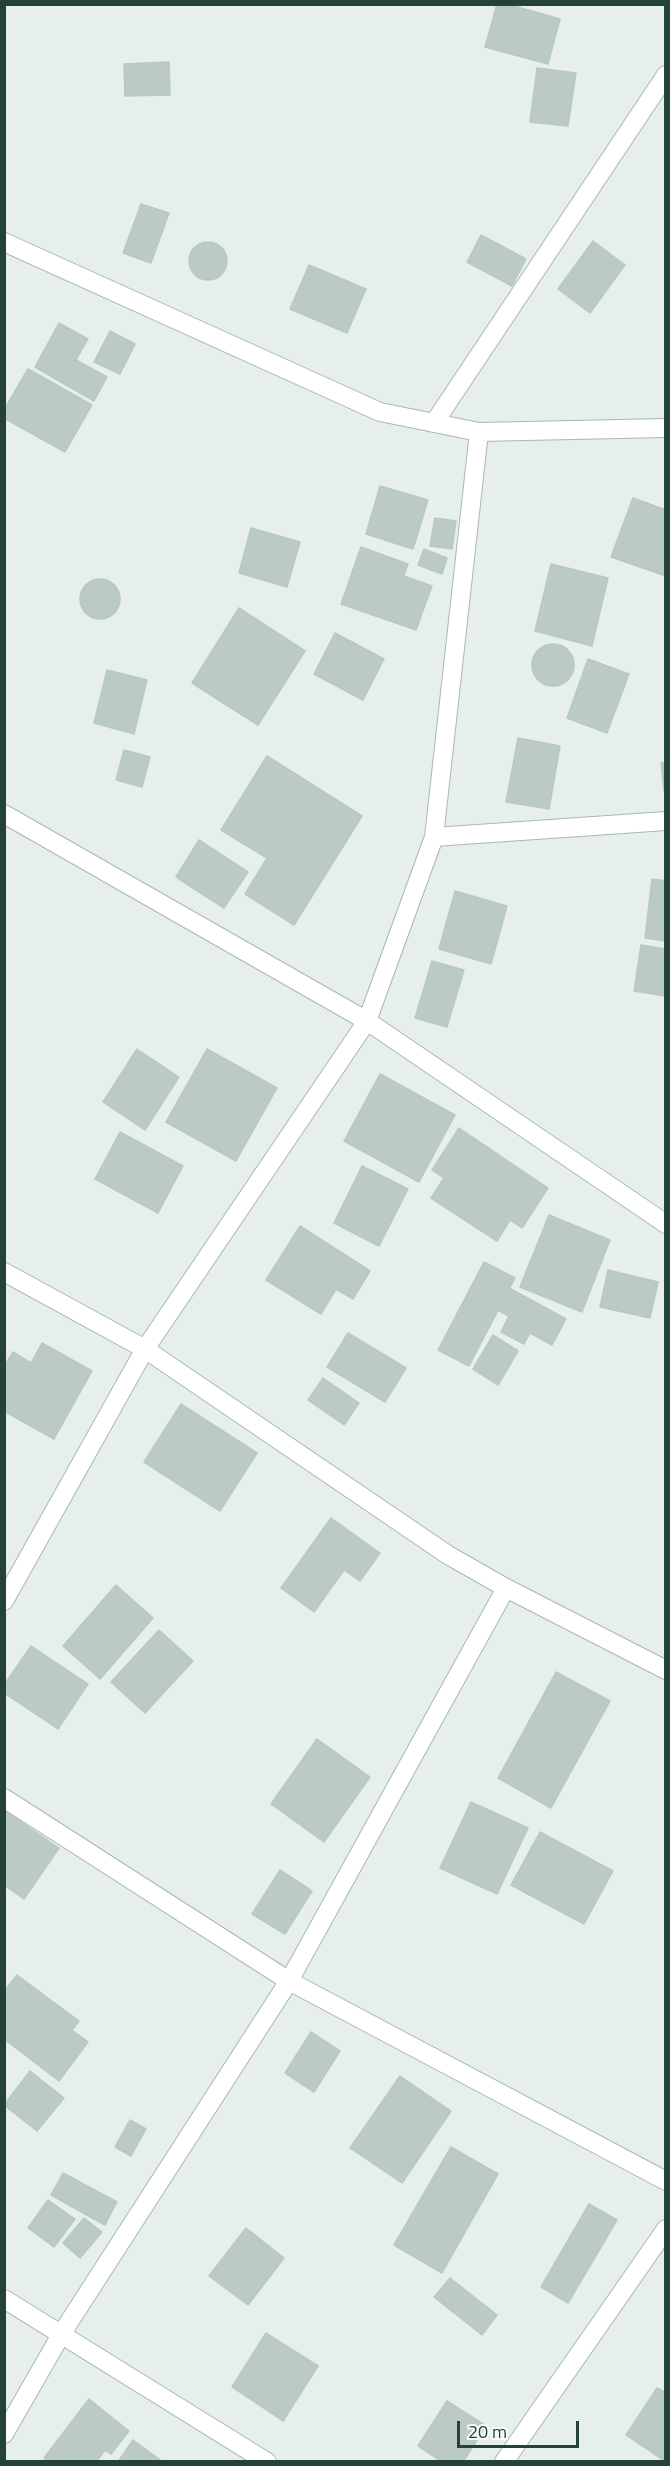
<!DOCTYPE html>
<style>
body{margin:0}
#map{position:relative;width:670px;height:2466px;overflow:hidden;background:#e6efeb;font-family:"Titillium Web",sans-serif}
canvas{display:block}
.frame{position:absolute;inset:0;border:6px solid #24423a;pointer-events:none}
.scale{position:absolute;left:457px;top:2421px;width:122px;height:27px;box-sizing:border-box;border:3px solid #24423a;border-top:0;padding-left:8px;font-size:18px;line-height:21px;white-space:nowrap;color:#24423a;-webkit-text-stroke:4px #f7fbf9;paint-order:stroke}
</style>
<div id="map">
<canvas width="670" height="2466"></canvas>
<div class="frame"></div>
<div class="scale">20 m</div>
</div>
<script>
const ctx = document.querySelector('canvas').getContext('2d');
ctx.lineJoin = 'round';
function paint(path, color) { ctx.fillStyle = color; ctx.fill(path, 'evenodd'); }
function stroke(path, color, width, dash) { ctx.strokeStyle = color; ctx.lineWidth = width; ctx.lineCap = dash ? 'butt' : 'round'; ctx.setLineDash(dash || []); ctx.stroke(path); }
const building = new Path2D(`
 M497,4H507L560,19L548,64L485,47Z
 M169,62L170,95L125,96L124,64Z
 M537,68L576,73L568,126L530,122Z
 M141,204L169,213L151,263L123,253Z
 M481,235L526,259L512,286L467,262Z
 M593,241L625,265L590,313L558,289Z
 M189 261a19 19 0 1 1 38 0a19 19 0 1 1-38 0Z
 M309,265L366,289L347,333L290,309Z
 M59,323L88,339L76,360L107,377L94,401L35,367Z
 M110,331L135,344L120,374L94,362Z
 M28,369L92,405L65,452L4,418V410Z
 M380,486L428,500L413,549L366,534Z
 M633,498L666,510V576L611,557Z
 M435,518L456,521L452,549L430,546Z
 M251,528L300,542L287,587L239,573Z
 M361,547L408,564L404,576L432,586L416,630L341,604Z
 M424,549L447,558L442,574L418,565Z
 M551,564L608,578L592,646L535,631Z
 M80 599a20 20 0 1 1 40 0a20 20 0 1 1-40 0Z
 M239,608L305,651L258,725L192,683Z
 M335,633L384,659L363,700L314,674Z
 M532 665a21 21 0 1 1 42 0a21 21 0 1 1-42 0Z
 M588,659L629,674L607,733L567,718Z
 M107,670L147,680L134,734L94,723Z
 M518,738L560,746L549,809L506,802Z
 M124,750L150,757L142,787L116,780Z
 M267,756L362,816L294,925L245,894L267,858L221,830Z
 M661,763H666V791H664Z
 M199,840L248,872L224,908L176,877Z
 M652,879L666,881V941L645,938Z
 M455,891L507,906L491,964L439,949Z
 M641,945L666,949V996L634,991Z
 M432,961L464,970L447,1027L415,1018Z
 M137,1049L179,1077L145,1130L103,1102Z
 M207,1049L277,1088L236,1161L166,1122Z
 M380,1074L455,1115L419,1182L344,1141Z
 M459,1128L548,1188L522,1228L510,1220L497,1241L431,1198L444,1178L432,1170Z
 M120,1132L183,1166L158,1213L95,1179Z
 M362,1166L408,1189L379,1246L334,1223Z
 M549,1215L610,1240L582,1312L520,1287Z
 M300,1226L370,1271L353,1299L336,1289L321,1314L266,1280Z
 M484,1262L515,1278L469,1366L438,1350Z
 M608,1270L658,1282L650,1318L600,1307Z
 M511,1289L566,1319L552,1345L530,1333L524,1344L501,1332L509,1316L499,1311Z
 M348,1333L406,1368L385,1402L327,1367Z
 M493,1335L518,1351L498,1385L473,1369Z
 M42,1343L92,1371L54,1439L4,1411V1367L13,1352L31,1363Z
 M323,1378L359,1403L344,1425L308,1400Z
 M181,1404L257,1453L220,1511L144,1462Z
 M331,1518L380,1553L360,1581L344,1570L314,1612L281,1588Z
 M116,1585L153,1618L100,1679L63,1646Z
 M159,1630L193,1661L145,1713L111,1682Z
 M31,1646L88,1684L58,1729L4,1693V1685Z
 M556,1672L610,1701L551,1808L498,1778Z
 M317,1739L370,1777L324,1842L271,1804Z
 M471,1802L528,1828L497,1894L440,1868Z
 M4,1810L59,1848L24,1899L4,1885Z
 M540,1832L613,1871L584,1924L511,1885Z
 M280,1870L312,1891L285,1934L252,1914Z
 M17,1975L79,2021L72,2030L88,2042L59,2081L4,2039V1991Z
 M311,2032L340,2051L314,2092L285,2073Z
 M30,2071L64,2098L37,2131L4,2105Z
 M400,2076L451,2111L402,2183L350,2148Z
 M130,2120L146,2129L131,2156L115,2147Z
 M451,2147L498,2174L442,2273L394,2245Z
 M63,2173L117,2202L105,2225L51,2195Z
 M48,2200L75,2219L54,2247L28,2228Z
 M589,2204L617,2220L568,2303L541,2287Z
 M84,2218L102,2232L80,2258L63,2243Z
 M246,2228L284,2258L248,2305L209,2276Z
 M450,2278L497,2315L482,2335L434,2297Z
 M266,2333L318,2366L283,2421L232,2387Z
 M657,2388L666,2393V2462L626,2435Z
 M89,2399L129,2431L111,2454L105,2450L96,2462H49L44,2458Z
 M447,2401L486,2426L463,2462H442L418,2446Z
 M133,2440L163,2462H118Z`);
paint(building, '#bbcac4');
stroke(building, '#b8c9c2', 1.5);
const street = new Path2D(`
 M4,242L380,412L479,432L666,428
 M434,423L666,75
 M4,814L367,1021L666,1224
 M434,837L666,821
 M4,1272L145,1349L448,1555L506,1588L666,1670
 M4,1601L145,1349L367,1021L434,837L479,432
 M4,1798L289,1981L666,2181
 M4,2299L267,2462
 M4,2434L62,2333L289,1981L506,1588
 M504,2462L666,2229`);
stroke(street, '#a8b8b2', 20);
stroke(street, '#fff', 18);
</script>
